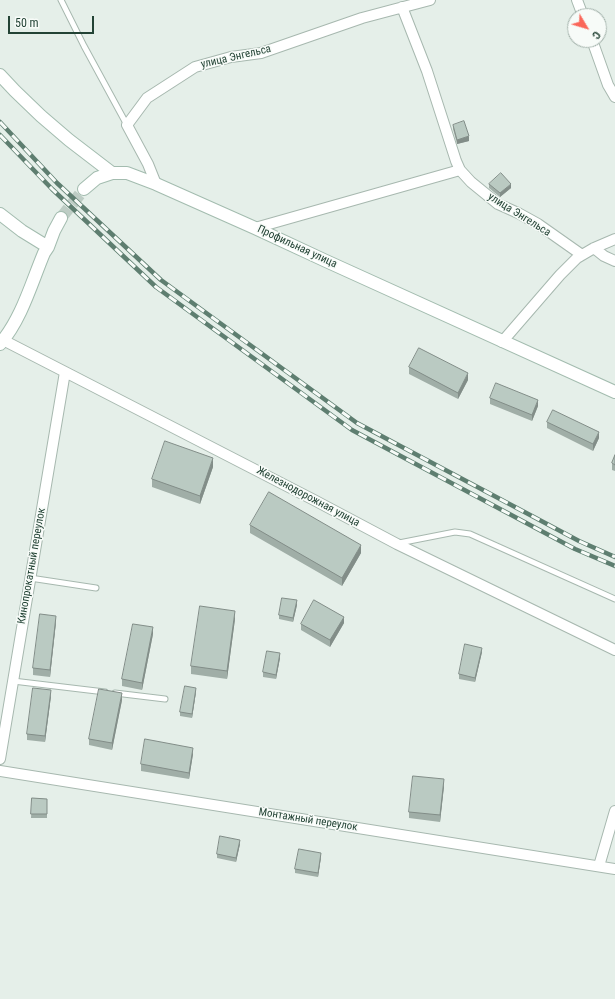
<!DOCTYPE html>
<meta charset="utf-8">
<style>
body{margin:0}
#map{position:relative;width:615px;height:999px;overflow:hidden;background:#e5efe9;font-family:"Roboto Condensed",sans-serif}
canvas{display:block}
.north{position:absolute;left:567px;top:8px;width:40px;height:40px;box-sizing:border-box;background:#f7fbf8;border:1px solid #a2b1aa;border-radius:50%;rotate:128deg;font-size:11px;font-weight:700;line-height:16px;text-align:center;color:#234335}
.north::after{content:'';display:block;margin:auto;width:14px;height:18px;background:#fa6659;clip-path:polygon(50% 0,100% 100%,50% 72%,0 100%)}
.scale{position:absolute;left:8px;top:16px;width:86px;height:18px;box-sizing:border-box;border:2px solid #234335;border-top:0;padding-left:5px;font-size:12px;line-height:14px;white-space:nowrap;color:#234335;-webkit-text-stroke:3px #f7fbf8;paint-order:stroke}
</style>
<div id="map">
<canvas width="615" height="999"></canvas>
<div class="north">С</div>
<div class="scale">50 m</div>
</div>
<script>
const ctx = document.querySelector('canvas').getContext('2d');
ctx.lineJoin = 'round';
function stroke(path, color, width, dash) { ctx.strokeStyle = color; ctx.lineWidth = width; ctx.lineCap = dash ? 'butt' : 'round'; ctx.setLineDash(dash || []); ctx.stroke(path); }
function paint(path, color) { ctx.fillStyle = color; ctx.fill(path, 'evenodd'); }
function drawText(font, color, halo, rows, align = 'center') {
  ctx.font = font + ' "Roboto Condensed",sans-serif'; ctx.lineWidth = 3; ctx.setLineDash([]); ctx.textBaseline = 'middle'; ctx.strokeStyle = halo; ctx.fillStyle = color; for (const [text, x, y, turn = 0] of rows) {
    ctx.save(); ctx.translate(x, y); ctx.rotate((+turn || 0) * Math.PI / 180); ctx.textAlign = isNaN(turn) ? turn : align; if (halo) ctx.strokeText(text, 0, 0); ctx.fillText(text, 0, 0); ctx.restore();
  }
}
stroke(new Path2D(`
 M61,218L84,189`), '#becdc5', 12, [12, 6]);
const lane = new Path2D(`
 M61,0L84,46L127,125
 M399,543L455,532L470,534L615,599
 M30,578L96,588
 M13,681L105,692
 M115,693L165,699`);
const street = new Path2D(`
 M577,0L583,16
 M402,7L427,71L456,161L460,170L471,182L498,204L518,213L538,224L582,255
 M592,40L608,85L615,97
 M156,184L148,164L127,125L147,98L195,67L231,57L261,53L362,18L430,0
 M255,228L460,170
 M594,248L604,256L615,261
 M3,340L314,500L397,544L615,650
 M502,342L560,275L577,258L594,248L615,239
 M0,759L65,372
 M0,771L615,869
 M599,866L615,811`);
const secondary = new Path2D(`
 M0,75L15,91L41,116L69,140L112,173H127L156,184L255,228L326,261L615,392
 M84,189L97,178L112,173
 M0,214L22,231L48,247
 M0,344C22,318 31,284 44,253L48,247L54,231L61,218`);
stroke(lane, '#a7b8af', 7);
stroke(street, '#a7b8af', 12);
stroke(secondary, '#a3bcaf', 14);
stroke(lane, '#fff', 5);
stroke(street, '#fff', 10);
stroke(secondary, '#fff', 12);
const rail = new Path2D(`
 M0,122L57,183L161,280L357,423L579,541L615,557
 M0,135L52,189L156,287L352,430L575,549L615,566`);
stroke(rail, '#5e7e70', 4.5);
stroke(rail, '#f7fbf8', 3, [9]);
paint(new Path2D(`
 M453,125L469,141L457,144L453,129Z
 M489,184L511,188L500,197L489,188Z
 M409,367L468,380L458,399L409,374Z
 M490,398L538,406L532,421L490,404Z
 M547,422L599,438L593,451L547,428Z
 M615,455V471L612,470V463Z
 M213,467L200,504L152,487V479Z
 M250,525L361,553L342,586L250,533Z
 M297,605L293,622L279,619V615Z
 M235,619L227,679L191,674V666Z
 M56,622L50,677L33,675V668Z
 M344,623L330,647L301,630V624Z
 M153,634L142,690L122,686V679Z
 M482,652L475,682L459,679V674Z
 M280,658L276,679L263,677V672Z
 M196,692L192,718L180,716V712Z
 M51,696L45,742L27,740V734Z
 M122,700L112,750L89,745V739Z
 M193,754L189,779L141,771V764Z
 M444,786L440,822L409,818V812Z
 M32,798L47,799V818H31Z
 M240,844L236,862L217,858V854Z
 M321,857L318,877L295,873V869Z`), '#a0aea7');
paint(new Path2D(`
 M469,136V141L457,144V140Z
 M511,184V188L500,197V193Z
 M468,373V380L458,399V393Z
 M538,400V406L532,421V415Z
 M599,432V438L593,451V444Z
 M213,458V467L200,504V496Z
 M361,545V553L342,586V578Z
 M297,600V605L293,622V618Z
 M235,611V619L227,679V671Z
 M56,616V622L50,677V670Z
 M344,617V623L330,647V640Z
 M153,627V634L142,690V683Z
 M482,648V652L475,682V678Z
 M280,653V658L276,679V675Z
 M196,688V692L192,718V714Z
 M51,690V696L45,742V736Z
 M122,693V700L112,750V743Z
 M193,748V754L189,779V773Z
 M444,779V786L440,822V815Z
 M240,840V844L236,862V858Z
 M321,853V857L318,877V873Z`), '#828d88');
const building = new Path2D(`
 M464,121L469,136L457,140L453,125Z
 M501,173L511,184L500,193L489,184Z
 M419,348L468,373L458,393L409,367Z
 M496,383L538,400L532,415L490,398Z
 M553,410L599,432L593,444L547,422Z
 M165,441L213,458L200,496L152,479Z
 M615,455V465L612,463Z
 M269,492L361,545L342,578L250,525Z
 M282,598L297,600L293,618L279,615Z
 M314,600L344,617L330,640L301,624Z
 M200,606L235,611L227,671L191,666Z
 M40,614L56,616L50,670L33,668Z
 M133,624L153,627L142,683L122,679Z
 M465,644L482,648L475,678L459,674Z
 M267,651L280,653L276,675L263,672Z
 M185,686L196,688L192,714L180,712Z
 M33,688L51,690L45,736L27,734Z
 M99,689L122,693L112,743L89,739Z
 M145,739L193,748L189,773L141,764Z
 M413,776L444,779L440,815L409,812Z
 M32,798L47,799V814H31Z
 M220,836L240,840L236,858L217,854Z
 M299,849L321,853L318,873L295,869Z`);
paint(building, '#bacac2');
stroke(building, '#828d88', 1);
drawText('11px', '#234335', '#f7fbf8', [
 ["улица Энгельса",236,57,-13],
 ["улица Энгельса",519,215,32],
 ["Профильная улица",297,247,25],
 ["Железнодорожная улица",308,497,28],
 ["Кинопрокатный переулок",32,566,-80],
 ["Монтажный переулок",308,820,9]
]);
</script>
